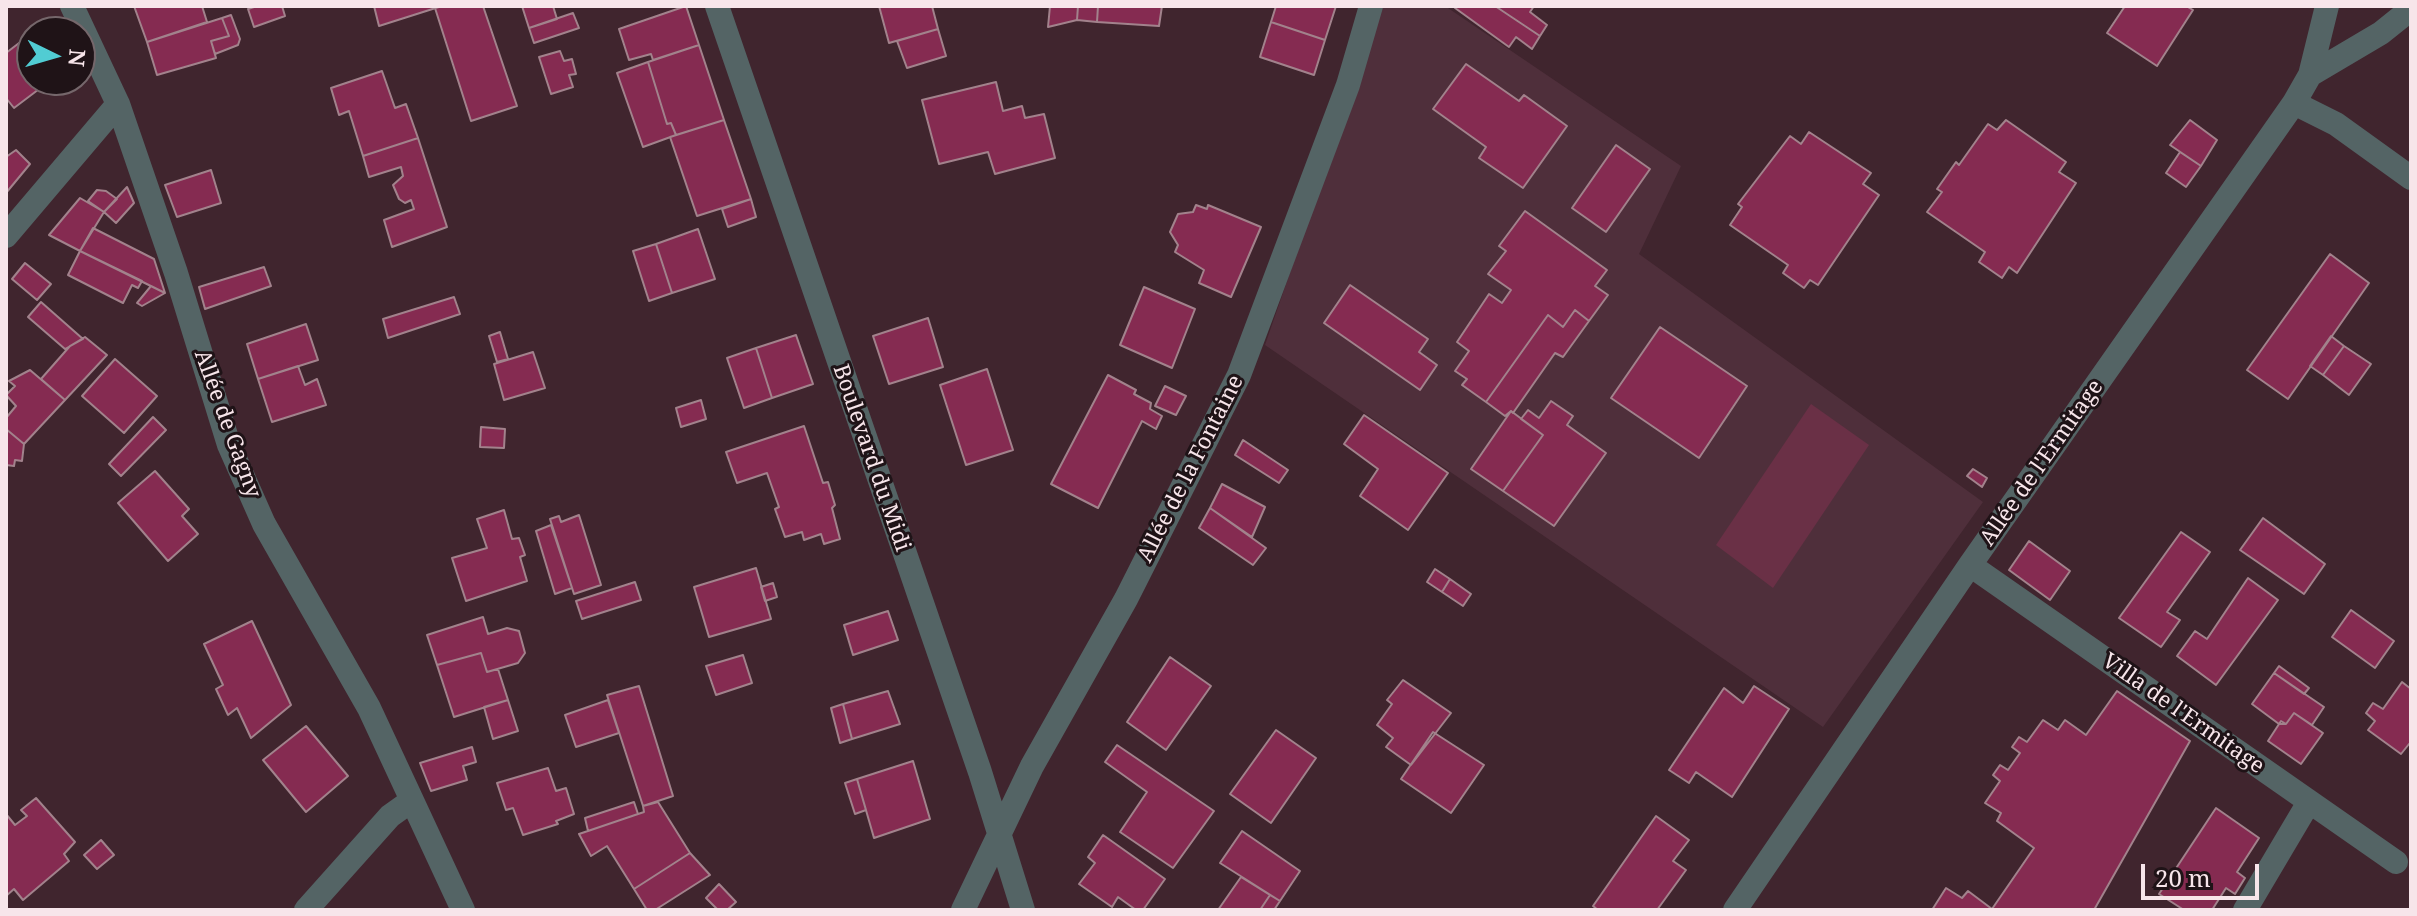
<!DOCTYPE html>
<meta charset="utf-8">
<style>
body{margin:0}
#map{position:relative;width:2417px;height:916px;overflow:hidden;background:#40252e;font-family:"Noto Serif",serif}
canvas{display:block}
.frame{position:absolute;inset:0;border:8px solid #f7e5ea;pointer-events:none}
.north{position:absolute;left:16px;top:16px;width:80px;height:80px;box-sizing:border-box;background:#1f1317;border:2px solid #75676b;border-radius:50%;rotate:95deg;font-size:22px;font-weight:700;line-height:32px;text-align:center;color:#f7e5ea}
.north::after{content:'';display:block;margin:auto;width:28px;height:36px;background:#51ccd3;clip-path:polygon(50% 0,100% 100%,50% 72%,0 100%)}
.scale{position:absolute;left:2141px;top:864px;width:118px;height:36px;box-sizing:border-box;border:4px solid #f7e5ea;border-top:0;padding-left:10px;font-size:24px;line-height:28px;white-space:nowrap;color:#f7e5ea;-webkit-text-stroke:6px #1f1317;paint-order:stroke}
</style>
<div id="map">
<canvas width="2417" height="916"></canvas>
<div class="frame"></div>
<div class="north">N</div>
<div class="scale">20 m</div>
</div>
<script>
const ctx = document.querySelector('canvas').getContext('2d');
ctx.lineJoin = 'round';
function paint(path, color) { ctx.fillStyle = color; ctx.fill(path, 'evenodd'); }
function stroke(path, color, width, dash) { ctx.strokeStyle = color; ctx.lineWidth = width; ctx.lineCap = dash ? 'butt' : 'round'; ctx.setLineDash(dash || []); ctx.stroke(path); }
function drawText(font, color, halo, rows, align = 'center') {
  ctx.font = font + ' "Noto Serif",serif'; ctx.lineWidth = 6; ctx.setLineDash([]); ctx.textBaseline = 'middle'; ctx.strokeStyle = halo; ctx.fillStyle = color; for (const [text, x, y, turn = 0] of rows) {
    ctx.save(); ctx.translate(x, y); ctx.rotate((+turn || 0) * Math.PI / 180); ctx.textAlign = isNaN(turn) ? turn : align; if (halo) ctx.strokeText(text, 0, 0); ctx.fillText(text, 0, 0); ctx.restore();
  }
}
paint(new Path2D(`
 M1382,6H1445L1681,166L1639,254L1983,502L1823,727L1265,345Z`), '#4f2f3b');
paint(new Path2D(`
 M1811,404L1869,445L1773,588L1716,545Z`), '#6a3046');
const building = new Path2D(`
 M134,6H202L207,22L147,42Z
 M257,6H282L285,16L254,27L248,9Z
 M374,6H442L379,26Z
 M442,6H483L517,106L471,121L435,8Z
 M522,6H553L557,19L529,28Z
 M686,6L699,45L653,60L651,54L629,60L619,29Z
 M879,6H932L938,29L889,43Z
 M1050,6H1078L1077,20L1048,27Z
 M1078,6H1098L1097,22L1077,20Z
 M1098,6H1162L1159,26L1097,22Z
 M1276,6H1336L1325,40L1271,22Z
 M1456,6H1495L1540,36L1532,49L1516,37L1509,47L1455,8Z
 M1495,6H1534L1530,12L1547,25L1540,36Z
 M2125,6H2186L2193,10L2157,66L2107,33Z
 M573,13L579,28L534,43L529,28Z
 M231,15L240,39L238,45L215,54L211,41L229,36L222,18Z
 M222,18L229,36L211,41L216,58L157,75L147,42Z
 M1271,22L1325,40L1314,75L1260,57Z
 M938,29L946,56L907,68L897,41Z
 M23,40L32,52V80H51L14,108L6,98V53Z
 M699,45L724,120L676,135L671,123L667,124L648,62Z
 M560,51L564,61L572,59L576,74L569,75L573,87L551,94L539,57Z
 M648,62L667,124L671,123L676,135L643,147L617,73Z
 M1466,64L1519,101L1524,95L1567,126L1523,188L1479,158L1486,147L1433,109Z
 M382,71L395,108L406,104L418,138L363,156L349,111L339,115L331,88Z
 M996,82L1003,111L1022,106L1025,118L1044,114L1055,158L995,174L988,152L939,164L922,100Z
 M724,120L751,199L697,216L670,137Z
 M2006,120L2066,162L2059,172L2076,183L2017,273L2009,267L2002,278L1979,262L1985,252L1927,212L1942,192L1937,189L1956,162L1959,165L1988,124L1997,130Z
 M2190,120L2217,140L2201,166L2170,145Z
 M1809,132L1871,173L1863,184L1879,195L1818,285L1810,280L1804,288L1783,273L1788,265L1730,225L1742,207L1738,204L1790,136L1801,144Z
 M418,138L447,227L392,247L384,220L414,209L411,200L405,203L399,199L393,185L403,176L401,167L369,177L363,156Z
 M1616,145L1650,169L1606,232L1572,208Z
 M16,150L30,164L6,193V157Z
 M2180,152L2201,166L2186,187L2166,173Z
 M211,170L221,203L177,217L165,185Z
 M127,187L134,203L116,223L104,212Z
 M97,190L106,191L117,199L104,212L88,201Z
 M80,198L104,212L80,251L49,235Z
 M751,199L756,217L728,227L722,209Z
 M1196,205L1207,209L1208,205L1261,227L1231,297L1199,283L1204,270L1175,252L1178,245L1170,232L1178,214L1193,212Z
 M1525,211L1607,270L1595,286L1608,295L1589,321L1575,310L1563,327L1548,315L1486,402L1462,385L1467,379L1455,371L1469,351L1457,342L1489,294L1502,303L1511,290L1488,274L1506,251L1499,246Z
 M93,228L154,259L165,293L80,251Z
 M698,229L715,279L672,293L656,244Z
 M656,244L672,293L649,301L633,251Z
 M80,251L142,281L138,288L132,285L123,303L68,275Z
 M2330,254L2369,283L2288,399L2247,370Z
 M25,263L51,284L37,300L12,279Z
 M264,267L271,286L205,309L199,287Z
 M1350,285L1428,339L1419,352L1437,365L1420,390L1324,323Z
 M151,286L165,293L142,306L137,303Z
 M1144,287L1195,309L1172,368L1120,345Z
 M454,297L460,314L388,338L383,319Z
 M41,302L83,339L65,349L28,317Z
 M1575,310L1589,321L1563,357L1555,353L1513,413L1511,411L1505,416L1486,402L1548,315L1563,327Z
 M928,318L943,367L889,384L873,336Z
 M306,324L318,360L258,379L247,344Z
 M1660,327L1747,386L1699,458L1611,398Z
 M500,332L508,359L497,362L489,336Z
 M796,335L813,384L772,398L756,348Z
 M2331,336L2344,346L2323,375L2310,366Z
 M85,337L107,355L65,400L41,379L70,346Z
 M2344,346L2371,364L2349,395L2323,375Z
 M756,348L772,398L744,408L727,358Z
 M533,352L545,388L504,400L494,364Z
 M115,359L157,396L124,433L82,396Z
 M298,366L305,385L317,379L326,405L272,422L258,379Z
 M987,369L1013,450L966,465L940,385Z
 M30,370L65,400L24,444L6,429V418L16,406L6,395L15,386L9,381Z
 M1108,375L1136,390L1134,394L1151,403L1150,409L1162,416L1156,429L1142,421L1098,508L1051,484Z
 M1165,386L1186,396L1176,415L1155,406Z
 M701,400L706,419L681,427L676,408Z
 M1551,401L1573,416L1567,425L1606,453L1554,526L1503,491L1543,435L1521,419L1528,410L1539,418Z
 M1511,411L1543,435L1503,491L1471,469Z
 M1364,415L1448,473L1408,530L1360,496L1378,469L1344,444Z
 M153,417L166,430L121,476L109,464Z
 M804,426L823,483L828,482L835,505L832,508L840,539L824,544L821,534L804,540L802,532L785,537L775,509L779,507L767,473L737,483L726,452Z
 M481,427L505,429L504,448L480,447Z
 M6,429L24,444L22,461L15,460L14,466L6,465Z
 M1243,440L1288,470L1279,483L1235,455Z
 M1973,469L1987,478L1982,487L1967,476Z
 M155,471L189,509L182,516L198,534L168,561L118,503Z
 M1222,484L1265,507L1252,537L1210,508Z
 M1210,508L1266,548L1253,565L1199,528Z
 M504,510L512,539L519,538L525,555L520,557L527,581L466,601L452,558L487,548L477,519Z
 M579,515L601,585L574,594L550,519L559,516L561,522Z
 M2263,518L2325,564L2304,594L2240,550Z
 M551,525L572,588L555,594L536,531Z
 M2181,532L2210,552L2167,612L2180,620L2161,647L2119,618Z
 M2029,541L2070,571L2050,600L2009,570Z
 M756,568L771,619L709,637L694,587Z
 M1435,569L1450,579L1442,592L1427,582Z
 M2248,578L2278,600L2216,685L2177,656L2195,631L2207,639Z
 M1450,579L1471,594L1463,606L1442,592Z
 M635,582L641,600L582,619L576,601Z
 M773,583L777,597L765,601L761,587Z
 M2351,610L2394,641L2375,668L2332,637Z
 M888,611L898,640L853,655L844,625Z
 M483,617L488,634L507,628L519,631L525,653L518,663L487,672L481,653L437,665L427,635Z
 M252,621L291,705L251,738L237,708L228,715L216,689L223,685L204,644Z
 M481,653L487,672L498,669L508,700L454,717L437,665Z
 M743,655L752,683L716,695L706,666Z
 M1170,657L1211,686L1166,750L1127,722Z
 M2279,666L2309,688L2304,694L2274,673Z
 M2274,673L2324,707L2312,725L2294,713L2286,724H2279L2252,704Z
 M1403,680L1451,713L1411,765L1386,747L1393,738L1377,725L1392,704L1387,700Z
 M2402,682L2411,689V746L2409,744L2401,754L2368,730L2375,721L2366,713L2373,703L2383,709Z
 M639,686L673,796L643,806L607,695Z
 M1754,686L1789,709L1732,797L1696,772L1689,783L1669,770L1724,688L1743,703Z
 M888,691L900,724L852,739L843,704Z
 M2117,691L2190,741L2094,910H1932L1946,888L1962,898L1968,891L1992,909L2034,848L1997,821L2001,813L1985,803L2000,781L1993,775L2000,765L2008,770L2020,753L2012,747L2019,737L2027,742L2043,720L2058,730L2065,720L2086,735Z
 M508,700L518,731L493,739L484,707Z
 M608,700L619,733L576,747L565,715Z
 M843,704L852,739L840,743L831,708Z
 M2294,713L2323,733L2301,764L2268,741L2281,721L2286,724Z
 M306,726L348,776L306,812L263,760Z
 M1276,730L1316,758L1271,823L1230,794Z
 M1433,732L1484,765L1451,813L1401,779Z
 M1117,745L1214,811L1173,868L1120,832L1147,792L1105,762Z
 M472,747L476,762L463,766L467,780L431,791L420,763Z
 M913,761L930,819L874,838L857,779Z
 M548,768L556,791L566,788L574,814L556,821L558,824L523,835L513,808L506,810L497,783Z
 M857,779L866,810L855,814L845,783Z
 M36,798L75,842L64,854L69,861L23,900L14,889L6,896V814L15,825L27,816L21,810Z
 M634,802L638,814L588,831L585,818Z
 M658,802L690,853L634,889L607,846L591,856L579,834L644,812L643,806Z
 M2216,808L2259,838L2237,872L2245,878L2235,894L2226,888L2212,910H2184L2159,894Z
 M1656,816L1689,840L1673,861L1686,870L1657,910H1598L1593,906Z
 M1242,831L1300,871L1280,901L1220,863Z
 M1103,835L1165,879L1143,910H1136L1118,897L1112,907L1079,884L1095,863L1088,857Z
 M101,840L114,855L97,869L84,855Z
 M690,853L710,875L655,910H647L634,889Z
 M1241,877L1270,895L1260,910H1218Z
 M719,884L736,902L727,910H718L706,898Z
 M1270,895L1280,901L1274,910H1260Z`);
paint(building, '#852b51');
stroke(building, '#a2828c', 2);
stroke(new Path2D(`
 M72,6L118,104L176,273L229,445L264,524L369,708L463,910
 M717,6L980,772L1023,910
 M2310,75L2381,33L2411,9
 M2294,103L2336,124L2411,178
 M6,236L118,104
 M1970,565L2396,862
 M306,910L390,816L411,801
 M963,910L1032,766L1126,599L1239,375L1348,85L1371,6
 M1735,910L1970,565L2294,103L2310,75L2327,6
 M2245,910L2309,802`), '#546465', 24);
drawText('22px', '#f7e5ea', '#1f1317', [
 ["Allée de Gagny",227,424,70],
 ["Boulevard du Midi",871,458,71],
 ["Allée de l'Ermitage",2042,463,-55],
 ["Allée de la Fontaine",1191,469,-63],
 ["Villa de l'Ermitage",2183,714,35]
]);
</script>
